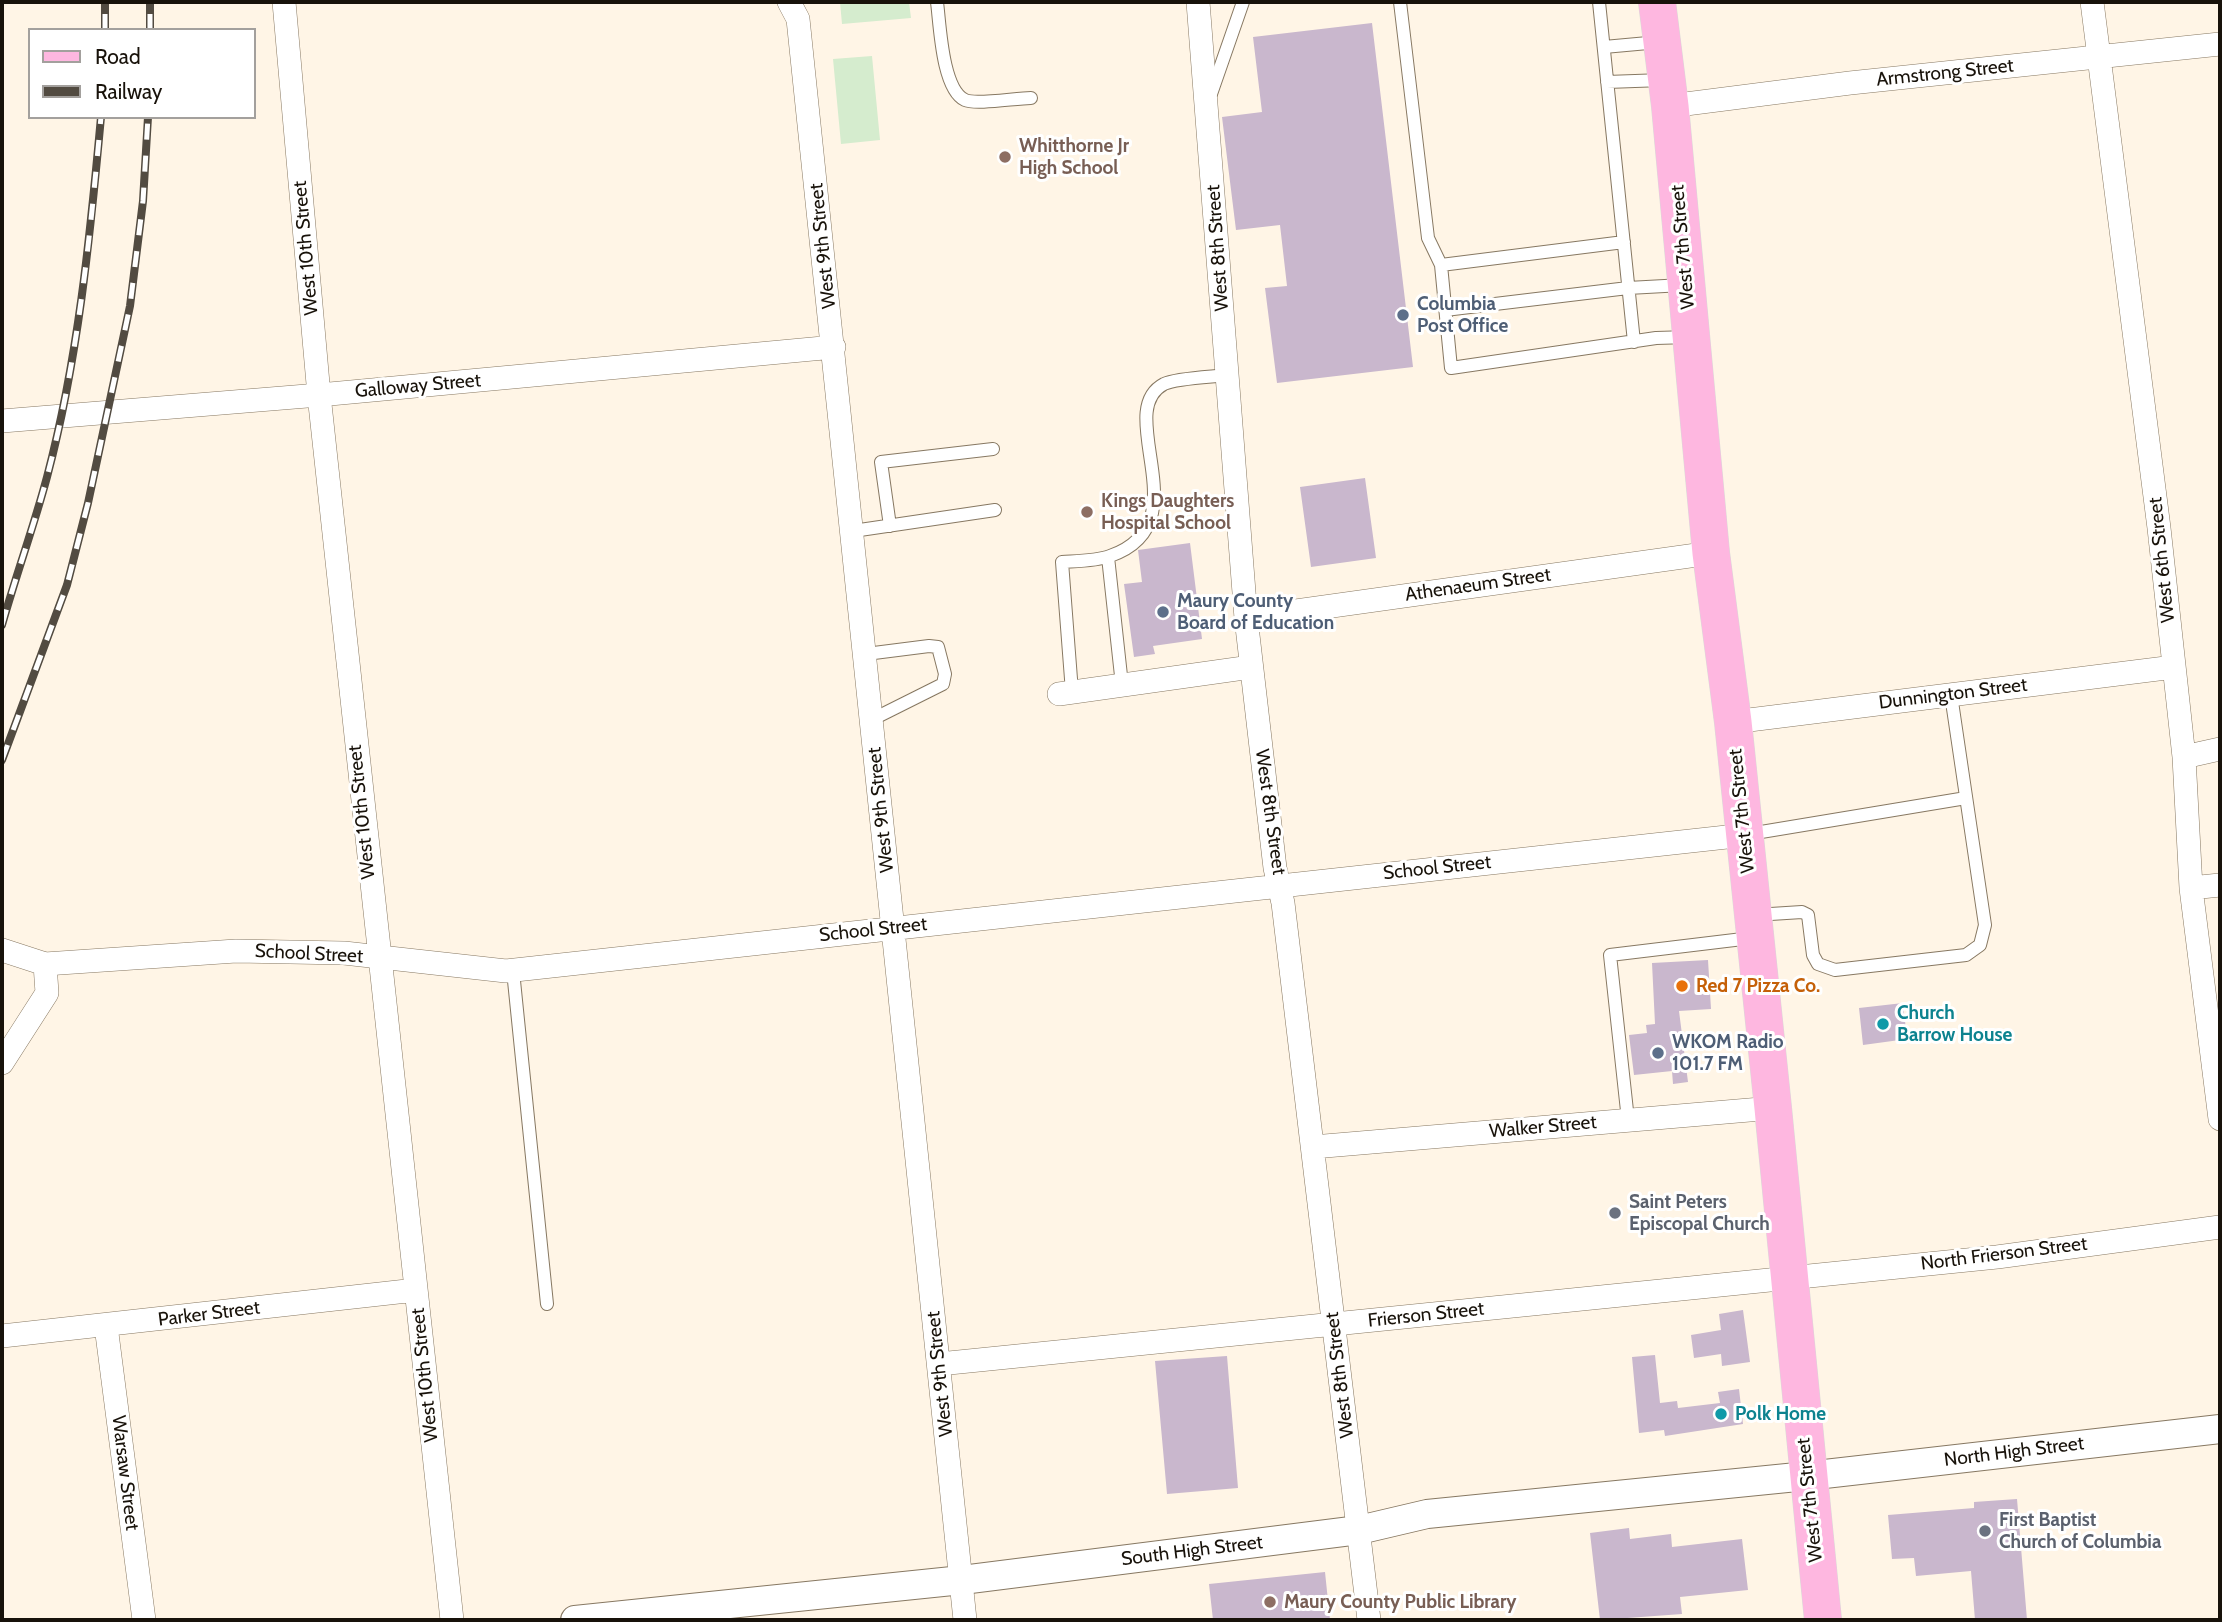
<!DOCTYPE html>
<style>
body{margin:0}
#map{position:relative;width:2222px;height:1622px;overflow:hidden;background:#fff5e6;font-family:Cabin,sans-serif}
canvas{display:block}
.frame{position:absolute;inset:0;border:4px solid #18120a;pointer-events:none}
.legend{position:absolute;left:28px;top:28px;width:228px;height:91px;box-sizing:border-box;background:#fff;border:2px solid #a3a09d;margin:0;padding:9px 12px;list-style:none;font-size:21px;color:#18120a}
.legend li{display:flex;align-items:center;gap:14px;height:35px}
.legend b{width:35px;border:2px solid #a3a09d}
</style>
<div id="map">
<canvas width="2222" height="1622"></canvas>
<div class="frame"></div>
<ul class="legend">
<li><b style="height:9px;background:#feb7e0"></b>Road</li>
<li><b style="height:9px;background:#524b41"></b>Railway</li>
</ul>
</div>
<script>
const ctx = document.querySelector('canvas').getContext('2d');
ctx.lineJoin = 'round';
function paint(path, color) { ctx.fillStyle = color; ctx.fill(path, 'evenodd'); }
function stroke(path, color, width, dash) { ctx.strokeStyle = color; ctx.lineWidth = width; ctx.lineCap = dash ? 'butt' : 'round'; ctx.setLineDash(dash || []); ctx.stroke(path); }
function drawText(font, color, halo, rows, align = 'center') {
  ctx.font = font + ' Cabin,sans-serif'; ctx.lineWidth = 6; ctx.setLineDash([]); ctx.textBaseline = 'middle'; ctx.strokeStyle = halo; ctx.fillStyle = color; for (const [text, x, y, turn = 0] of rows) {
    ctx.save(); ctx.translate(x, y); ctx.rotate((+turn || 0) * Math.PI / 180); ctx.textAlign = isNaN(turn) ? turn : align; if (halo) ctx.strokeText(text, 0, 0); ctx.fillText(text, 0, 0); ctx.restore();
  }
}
paint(new Path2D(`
 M840,2H909L911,18L842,24Z
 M872,56L880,140L841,144L833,59Z`), '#d5ecce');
paint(new Path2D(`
 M1372,23L1413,367L1277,383L1265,288L1287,286L1280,225L1236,230L1222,117L1262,112L1253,37Z
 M1365,478L1376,558L1311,567L1300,487Z
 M1190,543L1202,639L1153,646L1155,654L1134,657L1124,584L1142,582L1138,550Z
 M1708,960L1711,1009L1679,1011L1688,1082L1673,1084L1672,1071L1634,1075L1629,1035L1647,1033L1646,1025L1655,1024L1652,963Z
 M1903,1003L1907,1039L1863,1045L1859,1008Z
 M1743,1310L1750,1362L1722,1366L1721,1354L1694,1358L1691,1335L1721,1330L1719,1314Z
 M1655,1355L1660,1403L1677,1401L1678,1408L1720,1403L1718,1392L1739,1389L1743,1424L1665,1436L1664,1430L1639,1433L1632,1357Z
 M1227,1356L1238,1488L1167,1494L1155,1361Z
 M2017,1499L2027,1620H1975L1971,1571L1916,1576L1914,1558L1892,1559L1888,1515L1974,1508V1502Z
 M1629,1528L1630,1539L1671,1534L1672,1547L1742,1539L1748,1590L1680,1597L1682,1614L1600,1620L1590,1533Z
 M1325,1572L1330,1620H1213L1209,1584Z`), '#c9b7cd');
const service = new Path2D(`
 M937,2C940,25 942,89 965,100C976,105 1016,98 1031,98
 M1400,2L1428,238L1441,265
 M1599,2L1634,342
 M1604,47L1659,42
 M1607,82L1663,80
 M1211,94L1243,2
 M1624,242L1441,265L1451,368L1656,338L1689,337
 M1445,310L1628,288L1683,285
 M890,526L881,462L993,449
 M853,531L995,510
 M1108,557L1122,685
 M866,654L929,646L938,647L945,674L943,684L871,720
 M1072,692L1062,562C1077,561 1096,561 1110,556C1203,524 1111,412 1164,384C1177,378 1212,377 1228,375
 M1749,834L1966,798
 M1755,915L1802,912L1808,915L1813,955L1818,964L1835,970L1966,955L1980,945L1985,925L1951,695
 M513,971L547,1304
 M1628,1120L1610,955L1751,938`);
const minor = new Path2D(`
 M284,2L319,395L452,1620
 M789,2L798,19L965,1620
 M1198,2L1246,618L1275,868L1283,903L1369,1620
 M2092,2L2159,528L2184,757L2191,888L2220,1119
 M1670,106L1850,83L2220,44
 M2,421L319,395L834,347
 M1246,618L1711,553
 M1059,694L1251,667
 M1733,722L2174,667
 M2184,757L2220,749
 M2191,888L2220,885
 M2,950L45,964L236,951L344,953L506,971L1745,835
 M2,1063L47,993L45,964
 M1313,1147L1773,1108
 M106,1326L144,1620
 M2,1336L416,1290
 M939,1364L1997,1257L2220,1227`);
const tertiary = new Path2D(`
 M575,1620L962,1580L1359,1530L1427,1514L1807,1476L2220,1429`);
const primary = new Path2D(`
 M1657,2L1670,106L1711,553L1733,722L1773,1108L1823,1620`);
stroke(service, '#877862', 14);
stroke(minor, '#877862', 24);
stroke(tertiary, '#877862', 30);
stroke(primary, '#dad9d8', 38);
stroke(service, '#fff', 12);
stroke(minor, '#fff', 23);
stroke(tertiary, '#fff', 28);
stroke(primary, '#feb7e0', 37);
const rail = new Path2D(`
 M105,30V2
 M150,30V2
 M2,625C16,575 34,526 47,477C78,360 90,237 101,117
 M2,760L67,585L88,503L130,306L143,201L148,117`);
stroke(rail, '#524b41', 8);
stroke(rail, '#fff', 5, [16]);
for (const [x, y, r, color] of [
 [1005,157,7,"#8d6e63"],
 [1403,315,7,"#5c6f8a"],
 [1087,512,7,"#8d6e63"],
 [1163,612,7,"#5c6f8a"],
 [1682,986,7,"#e8710a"],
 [1883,1024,7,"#0f9aa8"],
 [1658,1053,7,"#5c6f8a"],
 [1615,1213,7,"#6b7280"],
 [1721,1414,7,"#0f9aa8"],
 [1985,1531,7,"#6b7280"],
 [1270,1602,7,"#8d6e63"]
]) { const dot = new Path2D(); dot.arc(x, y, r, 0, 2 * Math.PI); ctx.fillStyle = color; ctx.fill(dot); stroke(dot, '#fff', 2.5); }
drawText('19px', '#18120a', '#fff', [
 ["Armstrong Street",1945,73,-6],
 ["West 9th Street",823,246,-96],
 ["West 7th Street",1683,247,-95],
 ["West 10th Street",306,248,-95],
 ["West 8th Street",1218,248,-94],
 ["Galloway Street",418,386,-5],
 ["West 6th Street",2162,560,-96],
 ["Athenaeum Street",1478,585,-8],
 ["Dunnington Street",1953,694,-7],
 ["West 9th Street",881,810,-96],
 ["West 7th Street",1742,811,-96],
 ["West 10th Street",362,812,-96],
 ["West 8th Street",1270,812,82],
 ["School Street",1437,868,-6],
 ["School Street",873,930,-6],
 ["School Street",309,954,3],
 ["Walker Street",1543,1127,-5],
 ["North Frierson Street",2004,1254,-7],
 ["Parker Street",209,1314,-7],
 ["Frierson Street",1426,1315,-6],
 ["West 9th Street",940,1374,-96],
 ["West 10th Street",425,1375,-96],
 ["West 8th Street",1340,1375,-97],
 ["North High Street",2014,1452,-7],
 ["Warsaw Street",125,1473,83],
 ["West 7th Street",1810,1500,-96],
 ["South High Street",1192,1551,-7]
]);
drawText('bold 19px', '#785e54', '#fff', [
 ["Whitthorne Jr",1019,146],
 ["High School",1019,168],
 ["Kings Daughters",1101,501],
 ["Hospital School",1101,523],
 ["Maury County Public Library",1284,1602]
], 'left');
drawText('bold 19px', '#4e5e75', '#fff', [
 ["Columbia",1417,304],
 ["Post Office",1417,326],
 ["Maury County",1177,601],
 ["Board of Education",1177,623],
 ["WKOM Radio",1672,1042],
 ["101.7 FM",1672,1064]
], 'left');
drawText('bold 19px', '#c56008', '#fff', [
 ["Red 7 Pizza Co.",1696,986]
], 'left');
drawText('bold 19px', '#0d838f', '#fff', [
 ["Church",1897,1013],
 ["Barrow House",1897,1035],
 ["Polk Home",1735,1414]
], 'left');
drawText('bold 19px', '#5b616d', '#fff', [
 ["Saint Peters",1629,1202],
 ["Episcopal Church",1629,1224],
 ["First Baptist",1999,1520],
 ["Church of Columbia",1999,1542]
], 'left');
</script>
